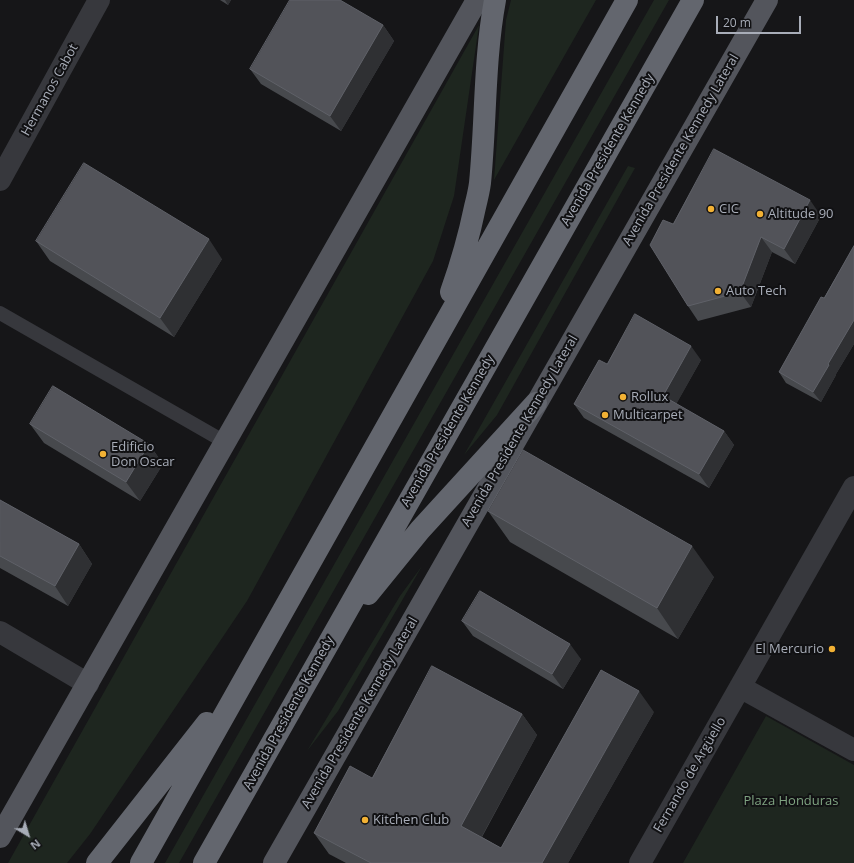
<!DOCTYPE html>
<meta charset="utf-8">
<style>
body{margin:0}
#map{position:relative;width:854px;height:863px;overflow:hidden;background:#161618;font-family:"Open Sans",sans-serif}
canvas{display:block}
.north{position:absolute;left:8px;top:815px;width:40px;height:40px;-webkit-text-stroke:3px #111113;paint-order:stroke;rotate:142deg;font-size:11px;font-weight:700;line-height:16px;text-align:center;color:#a8adb8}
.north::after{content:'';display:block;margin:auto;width:14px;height:18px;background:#a8adb8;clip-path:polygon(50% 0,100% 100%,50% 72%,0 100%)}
.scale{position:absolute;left:716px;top:16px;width:85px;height:18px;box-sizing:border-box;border:2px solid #a8adb8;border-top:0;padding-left:5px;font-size:12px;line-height:14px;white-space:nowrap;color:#a8adb8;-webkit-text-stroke:3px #111113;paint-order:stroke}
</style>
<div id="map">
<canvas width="854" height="863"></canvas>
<div class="north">N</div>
<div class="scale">20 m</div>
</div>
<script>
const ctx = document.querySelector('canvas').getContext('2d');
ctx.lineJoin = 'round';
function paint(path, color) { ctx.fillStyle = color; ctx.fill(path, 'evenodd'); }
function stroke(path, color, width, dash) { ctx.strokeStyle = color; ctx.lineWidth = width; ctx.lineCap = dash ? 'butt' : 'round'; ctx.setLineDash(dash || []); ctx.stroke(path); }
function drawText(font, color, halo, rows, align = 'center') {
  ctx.font = font + ' "Open Sans",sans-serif'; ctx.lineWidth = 4; ctx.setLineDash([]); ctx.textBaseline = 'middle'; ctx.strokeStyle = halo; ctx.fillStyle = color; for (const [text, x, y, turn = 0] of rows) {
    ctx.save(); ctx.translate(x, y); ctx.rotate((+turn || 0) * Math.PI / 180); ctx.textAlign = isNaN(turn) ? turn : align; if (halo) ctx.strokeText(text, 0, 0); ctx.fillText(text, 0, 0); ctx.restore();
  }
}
paint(new Path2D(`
 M511,0H596L494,180L506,20Z
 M654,0H669L179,863H165Z
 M479,25L454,196L433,261L247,601L90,834L67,863H8Z
 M628,166L635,168L497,415L464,455Z
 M422,566L338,711L307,751L400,596Z
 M766,716L854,765V863H683Z`), '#1e261f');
stroke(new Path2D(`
 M0,313L225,442`), '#37383d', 14);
stroke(new Path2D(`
 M0,180L99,0
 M0,632L88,684
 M740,687L854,750
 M640,863L854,487`), '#37383d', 22);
stroke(new Path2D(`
 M0,837L477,0
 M274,863L767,0`), '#53555c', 22);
stroke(new Path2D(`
 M451,292C461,264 469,236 475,207C477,199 479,191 480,183C486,122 484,60 495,0
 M368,594L420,530L536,403
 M97,863L207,723
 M141,863L627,0
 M204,863L693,0`), '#63666e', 22);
paint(new Path2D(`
 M220,0H231L228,5Z
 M383,25L394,41L341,131L261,84L250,69Z
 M821,216L795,264L772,252L751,307L698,321L688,306L673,224Z
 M36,241L222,259L174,337L50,261Z
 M854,246V344L836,374V375L821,402L786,383L779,372L824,298Z
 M701,360L676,404L724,431L734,445L709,488L584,418L574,404L607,364Z
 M30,424L149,444L163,464L140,501L44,443Z
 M0,500L79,544L92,564L68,606L0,568Z
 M488,511L714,577L678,639L510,542Z
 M462,621L581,659L563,689L473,636Z
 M654,712L568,863H346L329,854L314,833L372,778L522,714L537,735L482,837L501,848Z`), '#47494d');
paint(new Path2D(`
 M225,0H231L228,5Z
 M383,25L394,41L341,131L330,116Z
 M810,200L821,216L795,264L784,249Z
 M761,237L772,252L751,307L740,292Z
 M209,239L222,259L174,337L160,318Z
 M854,320V344L836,374V375L821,402L813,392L828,364Z
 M691,346L701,360L673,410L663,396Z
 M724,431L734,445L709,488L699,474Z
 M149,444L163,464L140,501L126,482Z
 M79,544L92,564L68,606L55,586Z
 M692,546L714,577L678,639L657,608Z
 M570,644L581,659L563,689L552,674Z
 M639,691L654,712L568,863H542Z
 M522,714L537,735L476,847L461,826Z`), '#2f3033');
const building = new Path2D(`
 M290,0H340L383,25L330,116L250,69Z
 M714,149L810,200L784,249L761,237L740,292L688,306L650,245L663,220L673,224Z
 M84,163L209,239L160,318L36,241Z
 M854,246V320L828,364L829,365L813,392L779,372L821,297L824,298Z
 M635,314L691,346L663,396L724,431L699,474L574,404L599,360L607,364Z
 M53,386L149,444L126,482L30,424Z
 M523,450L692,546L657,608L488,511Z
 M0,500L79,544L55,586L0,556Z
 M480,591L570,644L552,674L462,621Z
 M432,666L522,714L461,826L501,848L601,670L639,691L542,863H371L314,833L350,766L372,778Z`);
paint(building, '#525359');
stroke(building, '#5f6168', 1);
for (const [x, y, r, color] of [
 [711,209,4,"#f2b134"],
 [760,214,4,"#f2b134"],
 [718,291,4,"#f2b134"],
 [623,397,4,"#f2b134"],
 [605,415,4,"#f2b134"],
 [103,454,4,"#f2b134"],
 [832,649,4,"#f2b134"],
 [365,820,4,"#f2b134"]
]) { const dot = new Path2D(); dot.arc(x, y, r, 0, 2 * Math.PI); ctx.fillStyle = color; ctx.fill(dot); stroke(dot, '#111113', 1.5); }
drawText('13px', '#a8adb8', '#111113', [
 ["Hermanos Cabot",50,90,-61],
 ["Avenida Presidente Kennedy",608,150,-60],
 ["Avenida Presidente Kennedy Lateral",681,150,-60],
 ["Avenida Presidente Kennedy",448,431,-60],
 ["Avenida Presidente Kennedy Lateral",520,431,-60],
 ["Avenida Presidente Kennedy",289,713,-61],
 ["Avenida Presidente Kennedy Lateral",360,713,-60],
 ["Fernando de Argüello",690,775,-60]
]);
drawText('13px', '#a8adb8', '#111113', [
 ["CIC",719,209],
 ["Altitude 90",768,214],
 ["Auto Tech",726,291],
 ["Rollux",631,397],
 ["Multicarpet",613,415],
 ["Edificio",111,447],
 ["Don Oscar",111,462],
 ["El Mercurio",824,649,"right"],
 ["Kitchen Club",373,820]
], 'left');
drawText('13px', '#7fa381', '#111113', [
 ["Plaza Honduras",791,801]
]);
</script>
